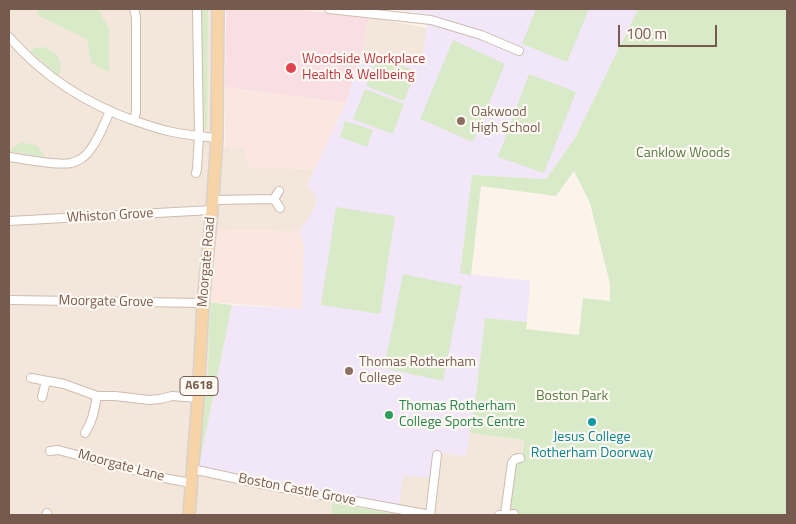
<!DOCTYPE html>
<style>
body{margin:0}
#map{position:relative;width:796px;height:524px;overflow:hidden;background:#fcf4eb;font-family:"Titillium Web",sans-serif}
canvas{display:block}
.frame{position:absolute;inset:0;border:10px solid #775a4e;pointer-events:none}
.scale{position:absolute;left:618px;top:25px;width:99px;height:22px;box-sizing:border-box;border:2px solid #775a4e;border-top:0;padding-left:6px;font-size:15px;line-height:18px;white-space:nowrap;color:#775a4e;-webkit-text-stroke:4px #fef9f2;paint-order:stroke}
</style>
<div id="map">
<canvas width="796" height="524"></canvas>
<div class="frame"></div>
<div class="scale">100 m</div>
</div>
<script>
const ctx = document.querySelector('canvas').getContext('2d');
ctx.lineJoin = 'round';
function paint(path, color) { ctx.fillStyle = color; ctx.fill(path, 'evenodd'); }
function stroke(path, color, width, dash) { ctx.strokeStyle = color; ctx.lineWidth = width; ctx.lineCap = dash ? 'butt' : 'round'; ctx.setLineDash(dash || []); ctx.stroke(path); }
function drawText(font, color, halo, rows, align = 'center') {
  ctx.font = font + ' "Titillium Web",sans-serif'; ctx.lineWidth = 4.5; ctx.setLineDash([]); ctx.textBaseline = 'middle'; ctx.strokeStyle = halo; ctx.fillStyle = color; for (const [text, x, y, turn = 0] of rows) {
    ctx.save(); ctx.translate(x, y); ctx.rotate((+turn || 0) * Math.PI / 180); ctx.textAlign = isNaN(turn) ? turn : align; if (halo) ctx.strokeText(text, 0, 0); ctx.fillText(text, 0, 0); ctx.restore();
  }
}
paint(new Path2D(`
 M9,9H214L212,146L244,148L249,167L315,169L307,185L313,191L317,200L313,210L300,231L217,230L212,274L208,367L199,466L267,482L335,494L331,515H9Z
 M369,17L427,28L422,59L408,61L362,50Z
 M470,433L524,440L523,455L514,464L506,515H406L397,514L403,475L432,452L465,456Z`), '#f3e6da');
paint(new Path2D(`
 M225,87L346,103L315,169L249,167L244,148L225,147Z
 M217,230L300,231L304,246L302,309L210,302L212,274Z`), '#fbe6e0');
paint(new Path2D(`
 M387,9H638L575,138L546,179L472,175L460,273L530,281L527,322L485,318L476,394L466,456L433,452L429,478L403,475L399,506L267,482L199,466L232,305L302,309L304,246L300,231L313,210L317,200L313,191L307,185L346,103L362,50L407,61L422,59L429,14Z`), '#f1e7f9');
paint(new Path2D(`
 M226,9H292L369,17L362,50L346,103L225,87Z`), '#f9dfe4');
paint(new Path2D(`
 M37,9H98L109,29V72L91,63L87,39L39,16Z
 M200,9H208L207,127L205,130L202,131V73Z
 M536,9H589L567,62L522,44Z
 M638,9H787V515H514L508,510L514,464L522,460L524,440L470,433L476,394L485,318L527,322L526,329L579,335L583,298L610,301V284L590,203L574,171L556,196L481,186L471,275L460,273L472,175L546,179L575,138Z
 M453,40L505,64L473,142L420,119Z
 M41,47C56,49 65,61 59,76L45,64L30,51L34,48Z
 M378,56L416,71L404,101L366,86Z
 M529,74L576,92L544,173L498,157Z
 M365,89L404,104L393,134L353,119Z
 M345,121L373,130L367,147L340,137Z
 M21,142L37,146L45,157L9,151Z
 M336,207L395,216L380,314L321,305Z
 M403,274L462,286L443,381L384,368Z
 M210,302L232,305L199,466L208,367Z
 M333,503L397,514L406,515H331Z`), '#d9eac9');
const street = new Path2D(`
 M329,9L431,20L481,35L519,51
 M9,37C44,77 88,105 138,122C148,125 158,129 168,131C184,135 200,136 217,138
 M134,120L136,112V17L134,9
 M9,157C24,159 57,166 71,163C79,161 86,156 90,150C99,139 104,124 110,111
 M196,173L197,169L199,136L197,9
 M279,191L274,199L280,208
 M213,200L274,199
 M9,221L212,210
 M9,300L203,303
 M31,378L64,384L97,396H115L149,400L160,399L172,396L198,398
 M42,397L46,381
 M85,433C93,421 94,410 97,396
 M50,451L58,450L169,479L191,483
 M192,469L266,485L431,515
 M505,514L512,463L515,459L520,458
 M46,515L47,513
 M430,515L437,455
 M499,515L514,514`);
const primary = new Path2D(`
 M189,515L198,398L203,303L212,210L217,138L218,9`);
stroke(street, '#cebcb0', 10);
stroke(primary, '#d9d1cd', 14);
stroke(street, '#fff', 8);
stroke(primary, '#f7d3a8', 11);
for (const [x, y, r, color] of [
 [291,68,6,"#e0444e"],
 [461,121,5,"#8d6e63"],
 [349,371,5,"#8d6e63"],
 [389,415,5,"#2e9e5b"],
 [592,422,5,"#0f9aa8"]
]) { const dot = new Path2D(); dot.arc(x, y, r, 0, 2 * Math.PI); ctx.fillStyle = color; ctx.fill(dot); stroke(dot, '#fef9f2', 2); }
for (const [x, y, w] of [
 [199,386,38]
]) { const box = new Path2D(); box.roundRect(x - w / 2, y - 9.5, w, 19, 4); ctx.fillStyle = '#fef9f2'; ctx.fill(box); stroke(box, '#775a4e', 1); }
drawText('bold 12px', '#775a4e', null, [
 ["A618",199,386]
]);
drawText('14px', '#be3a42', '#fef9f2', [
 ["Woodside Workplace",302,60],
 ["Health & Wellbeing",302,76]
], 'left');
drawText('14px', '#785e54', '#fef9f2', [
 ["Oakwood",471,113],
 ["High School",471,129],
 ["Thomas Rotherham",359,363],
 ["College",359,379]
], 'left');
drawText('14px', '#5a7c47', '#fef9f2', [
 ["Canklow Woods",683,154],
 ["Boston Park",572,397]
]);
drawText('14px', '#775a4e', '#fef9f2', [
 ["Whiston Grove",110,216,-3],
 ["Moorgate Road",207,262,-85],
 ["Moorgate Grove",106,302,1],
 ["Moorgate Lane",121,466,15],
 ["Boston Castle Grove",297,490,11]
]);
drawText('14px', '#27864d', '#fef9f2', [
 ["Thomas Rotherham",399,407],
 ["College Sports Centre",399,423]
], 'left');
drawText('14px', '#0d838f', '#fef9f2', [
 ["Jesus College",592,438],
 ["Rotherham Doorway",592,454]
]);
</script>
